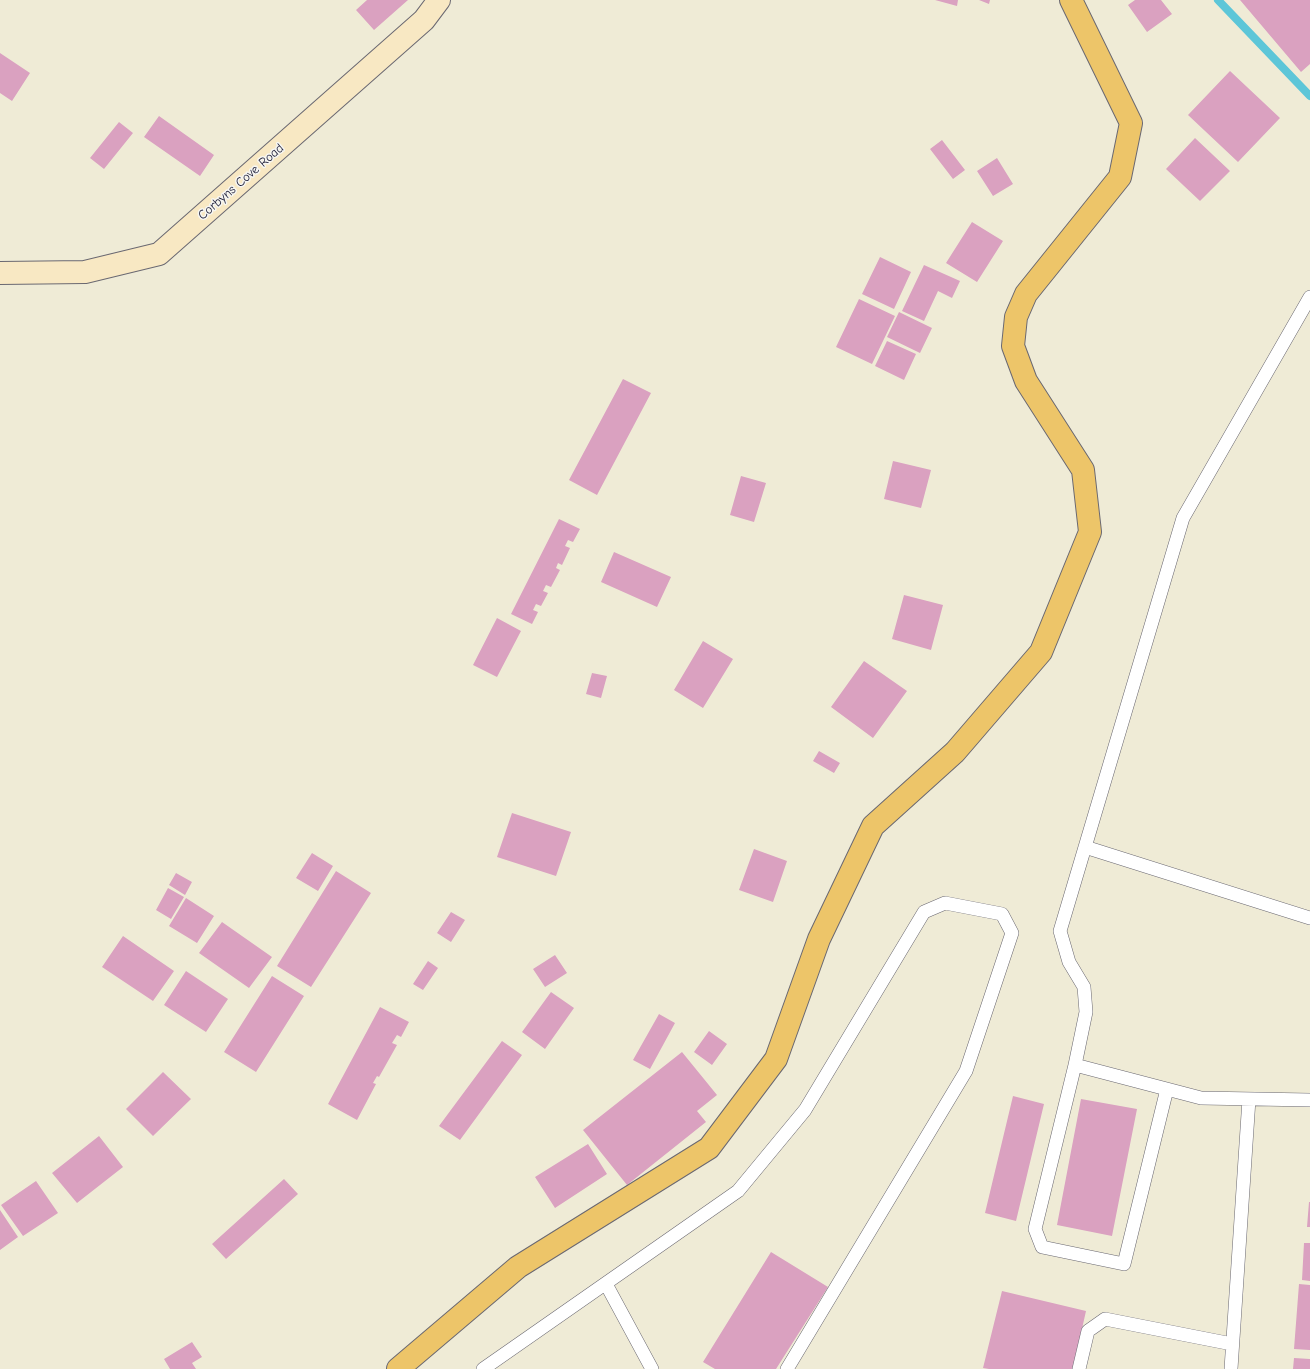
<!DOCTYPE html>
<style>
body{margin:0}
canvas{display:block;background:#efebd6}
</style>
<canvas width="1310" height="1369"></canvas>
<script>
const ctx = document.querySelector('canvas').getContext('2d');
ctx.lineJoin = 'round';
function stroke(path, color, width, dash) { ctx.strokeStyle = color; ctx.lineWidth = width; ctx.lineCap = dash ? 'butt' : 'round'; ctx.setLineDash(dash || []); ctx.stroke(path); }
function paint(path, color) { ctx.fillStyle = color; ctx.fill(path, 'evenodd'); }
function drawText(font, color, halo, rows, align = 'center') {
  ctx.font = font + ' "Comic Neue",sans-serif'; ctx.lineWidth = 3; ctx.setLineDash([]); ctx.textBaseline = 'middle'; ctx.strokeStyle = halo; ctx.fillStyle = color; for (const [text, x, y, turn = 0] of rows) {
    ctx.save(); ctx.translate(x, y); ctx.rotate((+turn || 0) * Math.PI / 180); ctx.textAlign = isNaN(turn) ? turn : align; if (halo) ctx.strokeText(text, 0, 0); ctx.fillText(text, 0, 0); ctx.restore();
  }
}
stroke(new Path2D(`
 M1218,0L1310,96`), '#5dc6d8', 8);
paint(new Path2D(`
 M367,0H408L374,30L356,10Z
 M935,0H958L957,6Z
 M979,0H990L989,4Z
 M1135,0H1161L1172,14L1147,32L1128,5Z
 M1240,0H1310V64L1301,72Z
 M0,53L30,73L12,101L0,93Z
 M1230,71L1280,118L1238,162L1188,115Z
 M159,116L214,155L200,176L144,137Z
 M119,122L133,133L104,169L90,158Z
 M1195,138L1230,171L1200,201L1166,169Z
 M942,140L965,170L953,179L930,149Z
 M997,158L1013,184L993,196L977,171Z
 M972,222L1003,241L977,282L946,263Z
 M880,257L911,272L894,309L862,294Z
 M924,265L960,281L952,298L938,291L924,321L902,311Z
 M859,299L895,316L872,364L836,347Z
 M899,312L932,328L920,353L887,337Z
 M887,341L916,354L904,380L875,366Z
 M623,379L651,393L597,495L569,480Z
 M893,461L931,470L921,508L884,499Z
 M741,476L766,483L754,522L730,515Z
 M559,519L580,529L573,542L568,540L565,546L570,548L562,565L558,563L556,568L560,570L551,587L546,585L543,591L548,593L541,606L536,604L533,610L538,612L532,624L511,614Z
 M614,552L671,577L657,607L601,582Z
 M904,595L943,605L931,650L892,639Z
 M497,618L521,631L497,677L473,665Z
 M703,641L733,659L703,708L674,690Z
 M864,661L907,691L873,738L831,707Z
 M592,673L607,676L601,698L586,694Z
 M819,751L840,763L834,773L813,761Z
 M512,813L571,832L556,876L497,857Z
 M754,849L787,861L773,902L739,890Z
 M312,853L333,866L318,891L296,878Z
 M336,871L371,893L311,987L277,966Z
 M176,873L192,882L185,895L169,885Z
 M168,888L184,897L171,919L156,910Z
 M186,898L214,916L197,943L169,926Z
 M451,912L465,920L451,942L437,933Z
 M222,922L272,957L249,988L199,953Z
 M123,936L174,971L153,1001L102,967Z
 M555,955L567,973L545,987L533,969Z
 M428,961L438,968L423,990L413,984Z
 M186,971L228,999L206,1032L164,1005Z
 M272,976L304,996L256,1072L224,1052Z
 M551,992L574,1008L545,1049L522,1032Z
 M380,1007L409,1022L401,1037L397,1035L392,1043L397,1045L379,1077L377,1076L373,1083L376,1084L357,1120L328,1104Z
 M659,1014L675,1023L650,1069L633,1060Z
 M709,1031L727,1044L712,1065L694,1052Z
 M502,1041L522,1055L460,1140L439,1126Z
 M682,1052L717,1095L697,1111L706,1122L627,1185L583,1130Z
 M163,1072L191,1099L153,1136L126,1109Z
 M1013,1096L1044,1104L1016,1221L985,1213Z
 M1081,1099L1137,1109L1112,1236L1057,1225Z
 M99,1136L123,1167L77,1203L52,1173Z
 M588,1144L607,1174L555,1208L535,1177Z
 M284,1179L298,1194L226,1259L212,1244Z
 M36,1181L58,1213L23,1236L1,1205Z
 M1309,1202H1310V1227H1307Z
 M0,1210L18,1237L0,1250Z
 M1304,1243H1310V1281L1302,1280Z
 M771,1252L828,1287L776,1369H715L703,1362Z
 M1299,1284L1310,1285V1350L1294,1349Z
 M1002,1291L1086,1311L1073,1369H989L983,1368Z
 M192,1342L202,1357L192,1363L196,1369H170L164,1359Z
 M1294,1358L1310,1359V1369H1293Z`), '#daa1c0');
const lane = new Path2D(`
 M1085,847L1310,918
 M1075,1065L1201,1098L1310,1100
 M1167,1089L1124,1264L1042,1247L1035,1229L1075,1065L1086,1012L1084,987L1069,962L1060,931L1183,518L1310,297
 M606,1284L652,1369
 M483,1369L738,1191L805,1110L924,912L945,903L1002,914L1012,933L966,1071L787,1369
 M1079,1369L1088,1331L1105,1319L1232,1344
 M1231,1369L1249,1099`);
const secondary = new Path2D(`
 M0,273L85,272L159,254L424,20L439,0`);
const primary = new Path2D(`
 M398,1369L518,1267L709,1148L776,1059L819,939L873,826L955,752L1041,652L1090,532L1083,470L1026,381L1013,346L1016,317L1026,294L1120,177L1131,123L1071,0`);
stroke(lane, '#6a6871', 14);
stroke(secondary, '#6a6871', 24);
stroke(primary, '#6a6871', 24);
stroke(lane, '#fff', 13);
stroke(secondary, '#f8e8c3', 22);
stroke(primary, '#edc569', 22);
drawText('13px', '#22223b', '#f6f6f2', [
 ["Corbyns Cove Road",241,182,-41]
]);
</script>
